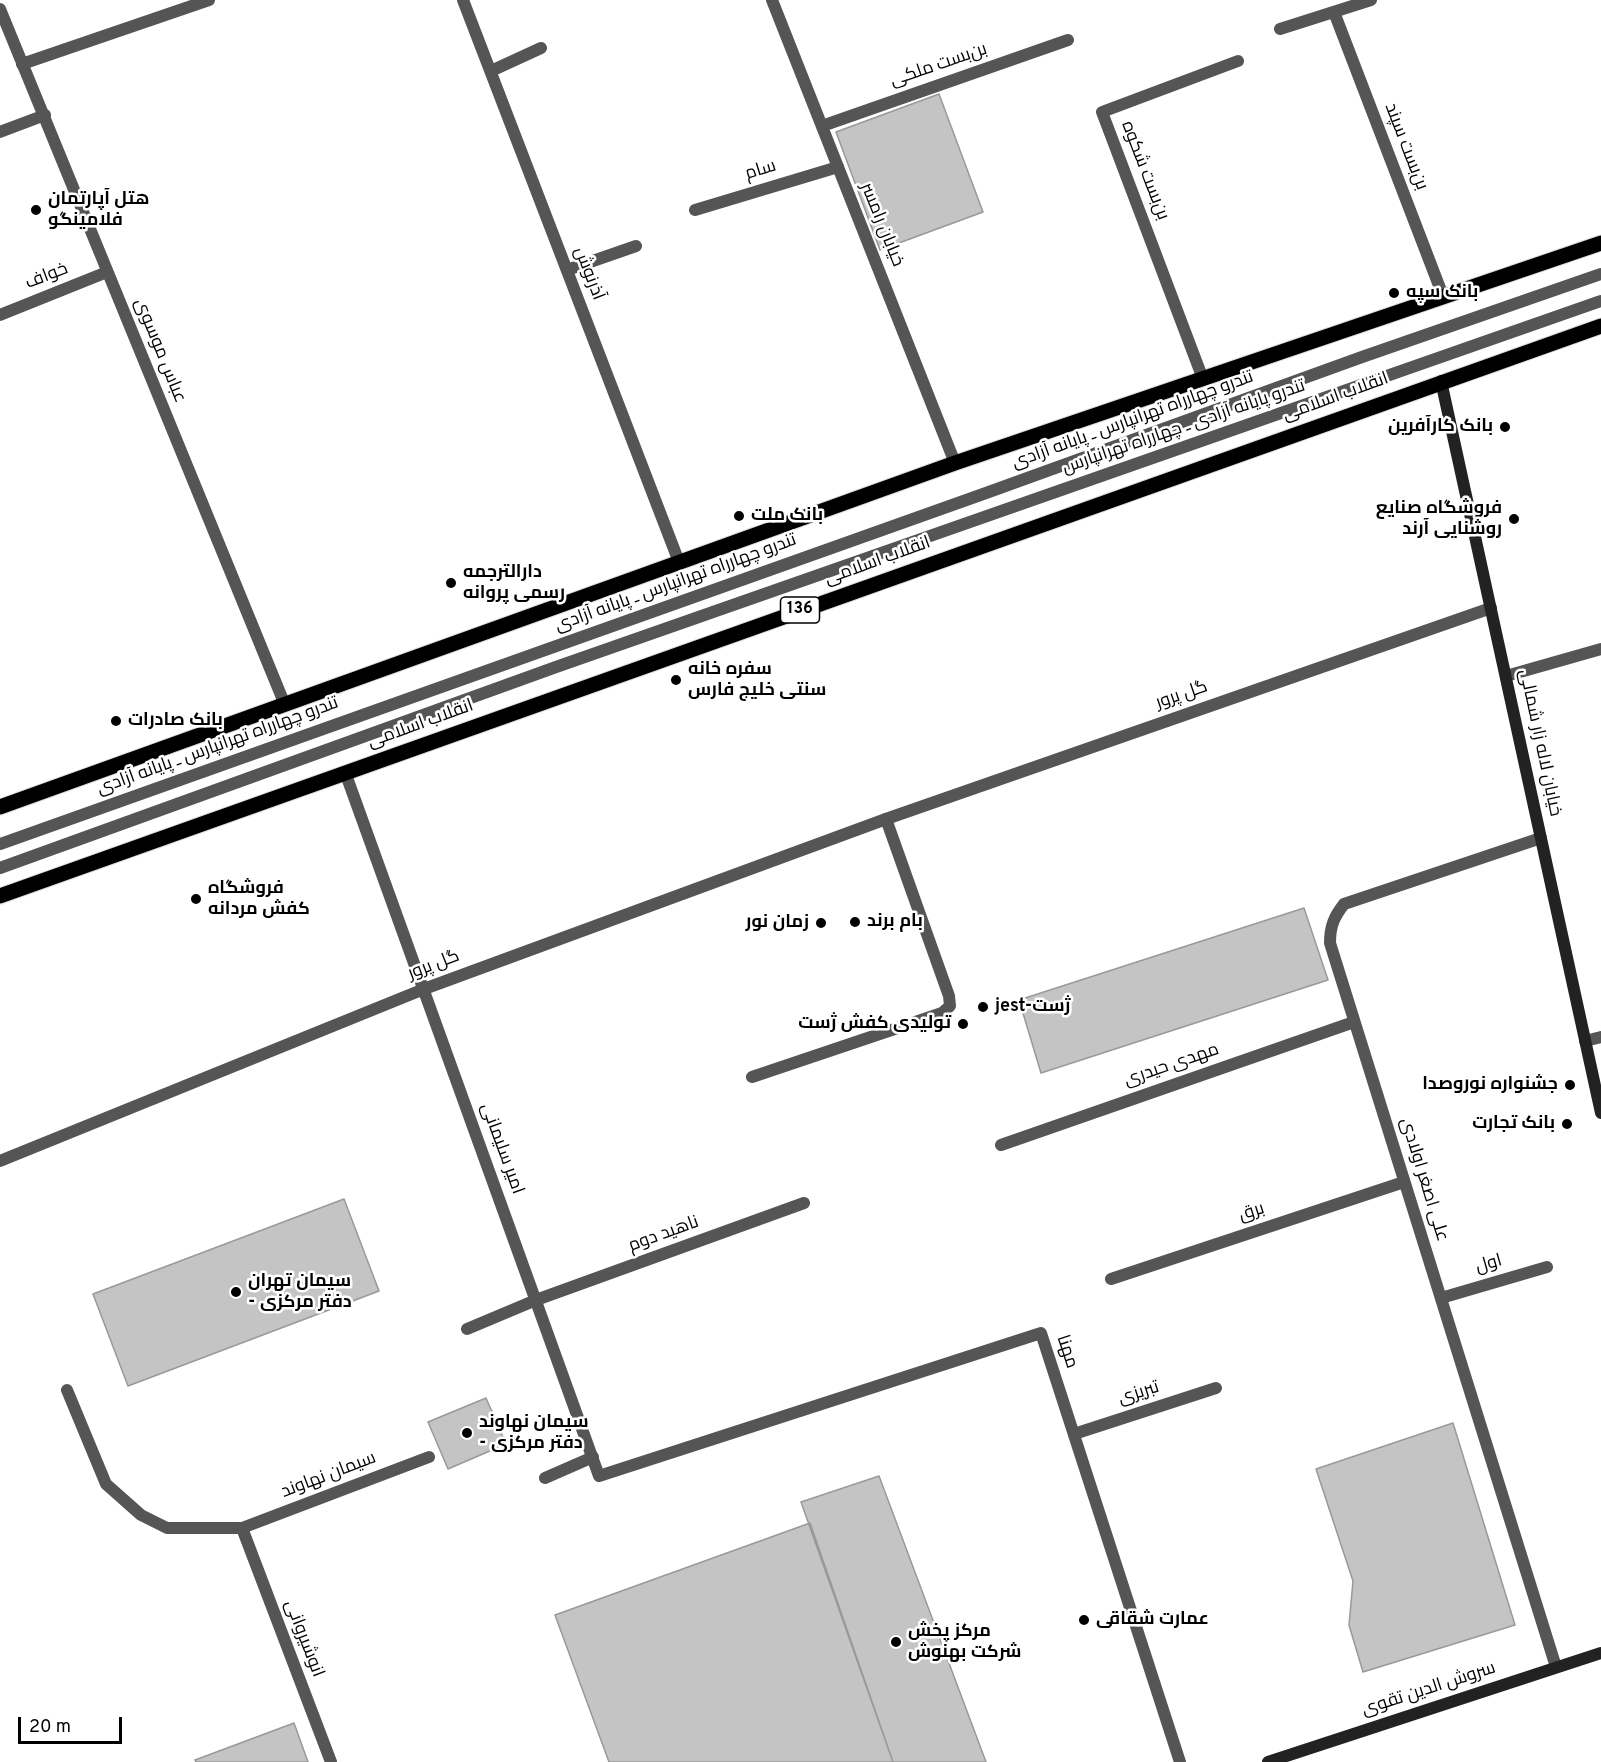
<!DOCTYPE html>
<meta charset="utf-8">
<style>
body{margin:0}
#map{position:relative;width:1601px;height:1762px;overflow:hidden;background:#fff;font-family:Overpass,sans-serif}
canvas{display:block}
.scale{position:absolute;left:18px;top:1717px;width:104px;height:27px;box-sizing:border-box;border:3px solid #000;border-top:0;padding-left:8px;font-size:18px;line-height:21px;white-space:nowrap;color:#000;-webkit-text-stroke:4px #fff;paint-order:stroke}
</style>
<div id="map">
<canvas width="1601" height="1762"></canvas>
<div class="scale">20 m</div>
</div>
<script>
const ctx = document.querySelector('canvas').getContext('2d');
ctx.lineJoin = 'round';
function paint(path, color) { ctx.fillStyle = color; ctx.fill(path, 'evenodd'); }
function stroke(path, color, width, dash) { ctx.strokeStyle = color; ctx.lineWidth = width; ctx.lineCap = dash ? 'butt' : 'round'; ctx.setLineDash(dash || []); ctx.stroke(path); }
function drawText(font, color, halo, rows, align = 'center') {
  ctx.font = font + ' Overpass,Cairo,sans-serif'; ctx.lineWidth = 5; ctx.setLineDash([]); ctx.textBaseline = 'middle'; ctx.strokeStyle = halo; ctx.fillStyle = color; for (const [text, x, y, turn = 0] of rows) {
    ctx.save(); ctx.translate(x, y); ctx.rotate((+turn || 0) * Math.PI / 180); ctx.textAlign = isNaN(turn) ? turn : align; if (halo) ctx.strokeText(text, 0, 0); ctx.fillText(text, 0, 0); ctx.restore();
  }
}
const building = new Path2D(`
 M939,94L983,212L880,250L836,132Z
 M1304,908L1328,980L1041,1073L1019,1000Z
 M344,1199L379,1291L128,1386L93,1294Z
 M486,1398L506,1444L448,1469L428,1422Z
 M1453,1423L1515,1625L1363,1672L1349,1625L1353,1581L1316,1469Z
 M879,1476L986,1762H893L801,1502Z
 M810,1523L893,1762H609L555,1615Z
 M294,1723L308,1762H196L195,1760Z`);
paint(building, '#c4c4c4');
stroke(building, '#999', 1.5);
const primary = new Path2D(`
 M0,807L955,463L1601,243
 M0,896L1601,326`);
stroke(primary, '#dbdbdb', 17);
stroke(new Path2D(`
 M491,71L541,48
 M822,126L1068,40
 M695,210L838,167
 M567,270L636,246
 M0,315L107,272
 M0,844L986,493L1362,357L1601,274
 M0,868L556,667L1601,301
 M752,1077L942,1013L950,1006L949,996L886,819
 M1111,1279L1404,1182
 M1441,1298L1547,1267
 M467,1329L536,1300L804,1203
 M67,1390L106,1484L141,1515L167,1528H242
 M1074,1434L1216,1388
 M545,1478L593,1457`), '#555', 12);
stroke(new Path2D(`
 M463,0L679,562
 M772,0L955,463
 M1334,12L1443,296
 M1280,29L1371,0
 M22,64L209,0
 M0,132L45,115
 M1203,379L1102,112L1238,61
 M1506,676L1601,649
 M345,772L599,1476L1041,1333L1180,1762
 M1541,838L1344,904C1334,917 1330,926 1330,943L1556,1667
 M1585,1041L1601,1037
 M1001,1145L1354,1022
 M0,1161L424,989L886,819L1491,608
 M331,1762L242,1528L429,1457`), '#555', 12);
stroke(new Path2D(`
 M0,9L285,705`), '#555', 12);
stroke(new Path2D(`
 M1441,381L1601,1113
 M1268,1762L1601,1653`), '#222', 12);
stroke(primary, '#000', 15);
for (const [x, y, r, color] of [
 [36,210,6,"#000"],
 [1394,293,6,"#000"],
 [1505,427,6,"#000"],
 [739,516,6,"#000"],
 [1514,519,6,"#000"],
 [451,583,6,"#000"],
 [676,680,6,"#000"],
 [116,721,6,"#000"],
 [196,899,6,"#000"],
 [855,922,6,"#000"],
 [821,923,6,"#000"],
 [983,1007,6,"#000"],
 [963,1024,6,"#000"],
 [1570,1085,6,"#000"],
 [1567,1124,6,"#000"],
 [236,1292,6,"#000"],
 [467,1433,6,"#000"],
 [1084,1620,6,"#000"],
 [896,1642,6,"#000"]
]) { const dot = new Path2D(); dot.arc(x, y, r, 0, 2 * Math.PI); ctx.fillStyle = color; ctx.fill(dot); stroke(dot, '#fff', 2); }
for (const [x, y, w] of [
 [800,610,39]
]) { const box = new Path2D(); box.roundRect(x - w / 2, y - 13, w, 26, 4.5); ctx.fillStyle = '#fff'; ctx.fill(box); stroke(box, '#000', 1.5); }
drawText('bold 16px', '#000', null, [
 ["136",800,610]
]);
drawText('18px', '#000', '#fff', [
 ["بن‌بست ملکی",939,66,-19],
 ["بن‌بست سپند",1405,147,69],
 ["سام",761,171,-17],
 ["بن‌بست شکوه",1144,171,69],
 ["خیابان رامسر",881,225,68],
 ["آذرنوش",588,274,69],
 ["خواف",47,277,-21],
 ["عباس موسوی",159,351,68],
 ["انقلاب اسلامی",1336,398,-20],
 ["تندرو چهارراه تهرانپارس ـ پایانه آزادی",1133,421,-20],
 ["تندرو پایانه آزادی ـ چهارراه تهرانپارس",1184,428,-19],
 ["انقلاب اسلامی",878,562,-20],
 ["تندرو چهارراه تهرانپارس ـ پایانه آزادی",676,584,-20],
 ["گل پرور",1182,696,-19],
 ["انقلاب اسلامی",421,725,-20],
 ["خیابان لاله زار شمالی",1539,743,78],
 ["تندرو چهارراه تهرانپارس ـ پایانه آزادی",218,747,-20],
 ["گل پرور",434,966,-21],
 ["مهدی حیدری",1172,1066,-19],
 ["امیر سلیمانی",501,1149,70],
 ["علی اصغر اولادی",1423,1180,73],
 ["برق",1252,1213,-18],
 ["ناهید دوم",664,1235,-20],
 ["اول",1489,1265,-16],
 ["مهنا",1066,1352,72],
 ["تبریزی",1139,1394,-18],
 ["سیمان نهاوند",329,1476,-21],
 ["انوشیروانی",303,1639,69],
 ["سروش الدین تقوی",1429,1690,-18]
]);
drawText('bold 18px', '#000', '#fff', [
 ["هتل آپارتمان",48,200],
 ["فلامینگو",48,221],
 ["بانک سپه",1406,293],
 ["بانک کارآفرین",1493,427,"right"],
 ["فروشگاه صنایع",1502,509,"right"],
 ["روشنایی آرند",1502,530,"right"],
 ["بانک ملت",751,516],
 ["دارالترجمه",463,573],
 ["رسمی پروانه",463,594],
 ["سفره خانه",688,670],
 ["سنتی خلیج فارس",688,691],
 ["بانک صادرات",128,721],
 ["فروشگاه",208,889],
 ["کفش مردانه",208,910],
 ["بام برند",867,922],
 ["زمان نور",809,923,"right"],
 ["jest-ژست",995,1007],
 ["تولیدی کفش ژست",951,1024,"right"],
 ["جشنواره نوروصدا",1558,1085,"right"],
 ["بانک تجارت",1555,1124,"right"],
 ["سیمان تهران",248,1282],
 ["- دفتر مرکزی",248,1303],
 ["سیمان نهاوند",479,1423],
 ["- دفتر مرکزی",479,1444],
 ["عمارت شقاقی",1096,1620],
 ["مرکز پخش",908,1632],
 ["شرکت بهنوش",908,1653]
], 'left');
</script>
